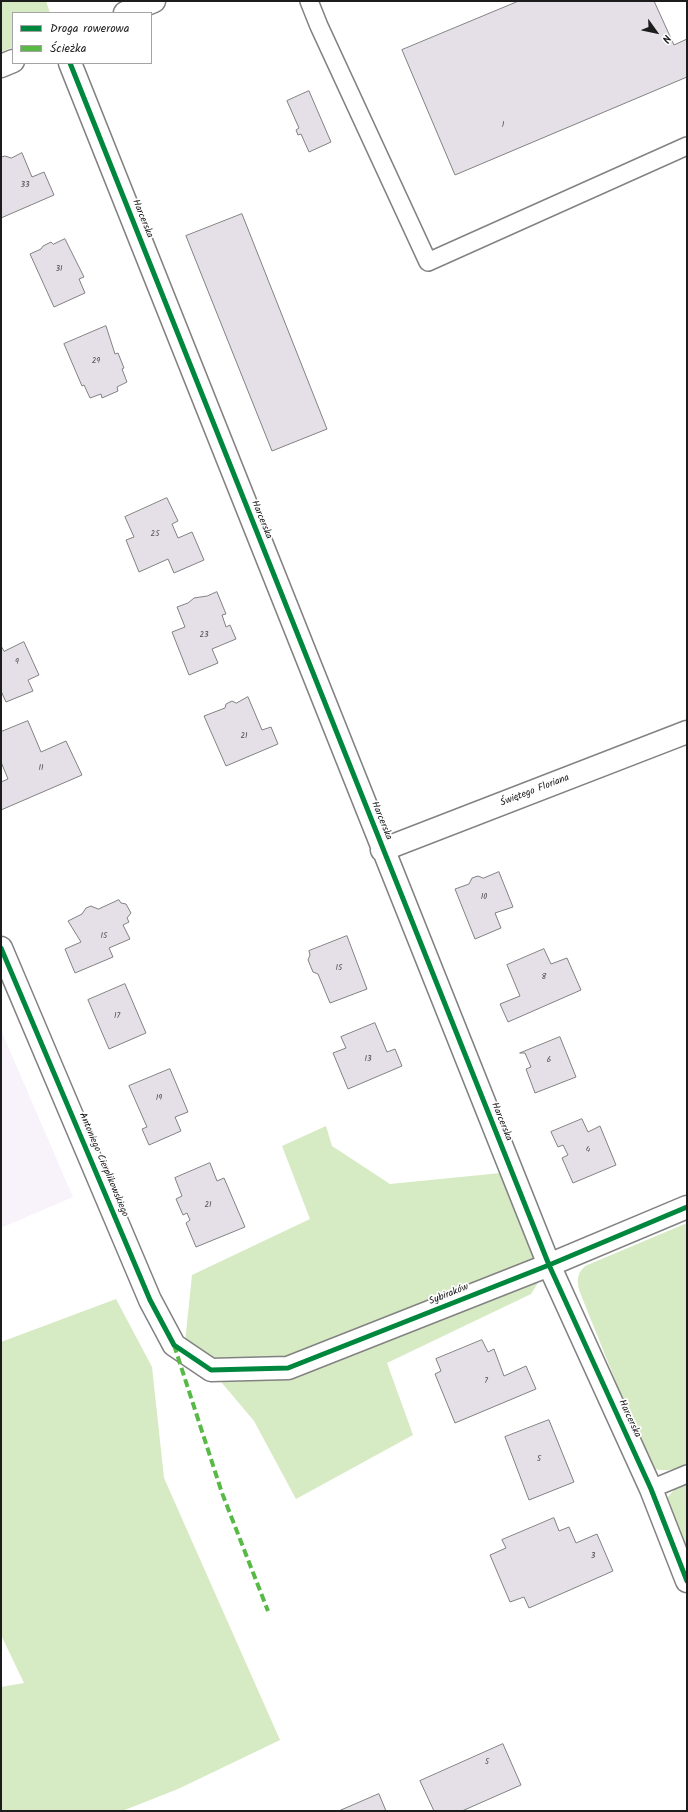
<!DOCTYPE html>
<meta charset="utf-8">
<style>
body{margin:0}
#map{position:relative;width:688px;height:1812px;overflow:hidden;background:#fff;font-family:Kalam,sans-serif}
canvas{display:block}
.frame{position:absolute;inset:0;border:2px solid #1c1c1c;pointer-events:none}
.legend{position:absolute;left:12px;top:12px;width:140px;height:52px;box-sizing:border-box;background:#fff;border:1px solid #a4a4a4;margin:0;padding:5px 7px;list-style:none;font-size:12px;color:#1c1c1c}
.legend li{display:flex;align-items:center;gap:8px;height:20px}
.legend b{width:20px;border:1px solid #a4a4a4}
.north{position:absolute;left:636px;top:12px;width:40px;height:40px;-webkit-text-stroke:3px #fff;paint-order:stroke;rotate:123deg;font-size:11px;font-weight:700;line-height:16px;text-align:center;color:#1c1c1c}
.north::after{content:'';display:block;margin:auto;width:14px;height:18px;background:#1c1c1c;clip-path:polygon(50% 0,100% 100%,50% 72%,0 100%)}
</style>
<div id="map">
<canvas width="688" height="1812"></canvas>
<div class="frame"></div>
<ul class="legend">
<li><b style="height:5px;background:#00873e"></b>Droga rowerowa</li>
<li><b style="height:5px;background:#58b947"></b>Ścieżka</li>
</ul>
<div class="north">N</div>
</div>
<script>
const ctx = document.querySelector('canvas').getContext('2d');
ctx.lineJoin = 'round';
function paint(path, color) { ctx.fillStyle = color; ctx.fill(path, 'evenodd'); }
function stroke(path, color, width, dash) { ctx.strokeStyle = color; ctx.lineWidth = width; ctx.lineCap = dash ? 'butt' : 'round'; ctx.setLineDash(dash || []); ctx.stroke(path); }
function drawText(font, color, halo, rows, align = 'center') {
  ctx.font = font + ' Kalam,sans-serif'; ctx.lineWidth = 3.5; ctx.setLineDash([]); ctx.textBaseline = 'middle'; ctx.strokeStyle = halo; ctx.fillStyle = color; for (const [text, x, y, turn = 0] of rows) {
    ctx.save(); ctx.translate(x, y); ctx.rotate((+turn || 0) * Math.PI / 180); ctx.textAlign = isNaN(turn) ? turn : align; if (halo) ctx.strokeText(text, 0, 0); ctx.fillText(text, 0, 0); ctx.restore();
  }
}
paint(new Path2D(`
 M1,1030L73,1197L1,1228Z`), '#f8f3fb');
paint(new Path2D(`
 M1,1H46L50,13H13V47L1,52Z
 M326,1126L332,1146L390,1184L511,1172L549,1265L531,1294L387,1363L413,1435L296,1499L254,1421L211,1370L184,1352L192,1275L310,1219L282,1146Z
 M687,1223V1464C673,1470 664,1473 650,1467L579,1290C577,1279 577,1274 585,1266Z
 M116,1299L152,1367L164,1478L280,1740L178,1789L122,1811H1V1687L24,1683L1,1635V1342Z
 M687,1484V1561L666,1499L675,1489Z`), '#d6eac3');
const building = new Path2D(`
 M519,1H654L674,45L687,39V77L455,175L402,50Z
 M309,91L331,142L309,152L301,134L298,135L296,130L299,128L287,101Z
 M22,153L32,177L44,172L54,195L1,218V157L5,156L11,158Z
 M242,214L327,429L272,451L186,236Z
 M65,239L84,277L79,279L85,293L54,307L30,254L41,249L43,246L51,242L53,244Z
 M106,326L115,354L118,353L124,368L122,369L127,382L117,387L118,391L102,398L101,394L90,398L84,385L82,386L64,344Z
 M167,498L178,521L172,524L178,538L192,532L204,560L174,573L168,559L139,572L126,540L134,537L125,517Z
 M217,592L226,614L222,615L226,627L230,625L236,639L212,649L218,663L189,675L172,632L185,627L177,607L188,603L194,598L207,596Z
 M24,642L39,675L28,680L33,691L6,702L1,691V646L4,651Z
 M248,697L262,730L271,727L278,744L226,766L204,716L225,708L226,704L232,701L236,703Z
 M28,721L41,752L66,741L82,775L1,810V782L8,779L1,762V732Z
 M499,872L513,907L495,913L501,928L475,939L455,889L469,884L472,878L478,876L483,878Z
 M119,900L121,903L126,904L131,913L127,918L129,922L123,925L130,939L109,948L113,957L75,973L65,949L81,942L68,921L82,914L86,908L91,906L98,909Z
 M347,936L367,989L330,1003L318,974L313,972L308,960L310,955L309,951Z
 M544,949L551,964L567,958L581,990L508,1022L500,1004L520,996L507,965Z
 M125,984L146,1033L109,1049L88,1000Z
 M375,1023L387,1052L395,1049L402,1066L348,1089L333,1053L346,1048L341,1037Z
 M560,1037L576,1077L535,1093L526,1069L531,1067L525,1053H520Z
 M170,1069L188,1112L175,1117L181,1131L149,1145L142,1129L147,1127L129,1086Z
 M582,1119L588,1132L600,1126L616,1165L573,1183L562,1158L568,1155L563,1145L558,1147L551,1132Z
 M210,1163L217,1181L224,1178L245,1227L196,1247L186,1223L190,1220L187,1213L183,1215L176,1199L182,1196L175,1178Z
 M482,1340L488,1352L494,1349L504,1376L526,1366L536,1389L455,1423L435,1374L441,1371L436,1359Z
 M549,1420L574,1482L529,1500L505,1437Z
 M554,1518L559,1531L569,1527L576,1543L597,1534L613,1571L529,1608L524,1597L510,1602L490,1555L506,1548L502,1540Z
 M503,1744L521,1785L462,1811H434L420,1781Z
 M379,1794L386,1811H339Z`);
paint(building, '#e5dfe7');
stroke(building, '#828282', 1);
const lane = new Path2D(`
 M309,1L319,26L428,262L687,146
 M651,1489L687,1474`);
const street = new Path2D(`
 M125,13L154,1
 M70,63L549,1265L651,1489L687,1581
 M1,66L13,61
 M382,850L687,732
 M1,948L150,1300L174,1345L211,1370L288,1368L549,1265L687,1207`);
stroke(lane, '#828282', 20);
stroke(street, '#828282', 25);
stroke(lane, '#fff', 17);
stroke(street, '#fff', 22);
stroke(new Path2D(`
 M174,1345L222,1493L268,1611`), '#58b947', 4, [8, 4]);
stroke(new Path2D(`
 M70,63L549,1265L651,1489L687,1581
 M1,948L150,1300L174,1345L211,1370L288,1368L549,1265L687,1207`), '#00873e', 5);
drawText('8px', '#4e4d4f', null, [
 ["1",503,126],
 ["33",25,186],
 ["31",59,270],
 ["29",96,362],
 ["25",155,535],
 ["23",204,636],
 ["9",17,663],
 ["21",244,737],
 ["11",41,769],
 ["10",484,898],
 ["15",104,937],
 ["15",339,969],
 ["8",544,978],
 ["17",117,1017],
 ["13",368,1060],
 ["6",549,1061],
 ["19",159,1099],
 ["4",588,1151],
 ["21",208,1206],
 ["7",486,1382],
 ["5",539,1460],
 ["3",593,1557],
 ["5",487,1763]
]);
drawText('10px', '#1c1c1c', '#fff', [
 ["Harcerska",142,219,68],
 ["Harcerska",261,520,68],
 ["Świętego Floriana",535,791,-21],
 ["Harcerska",381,821,68],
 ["Harcerska",501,1122,68],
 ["Antoniego Cierplikowskiego",103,1165,67],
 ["Sybiraków",449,1295,-22],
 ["Harcerska",629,1419,65]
]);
</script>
